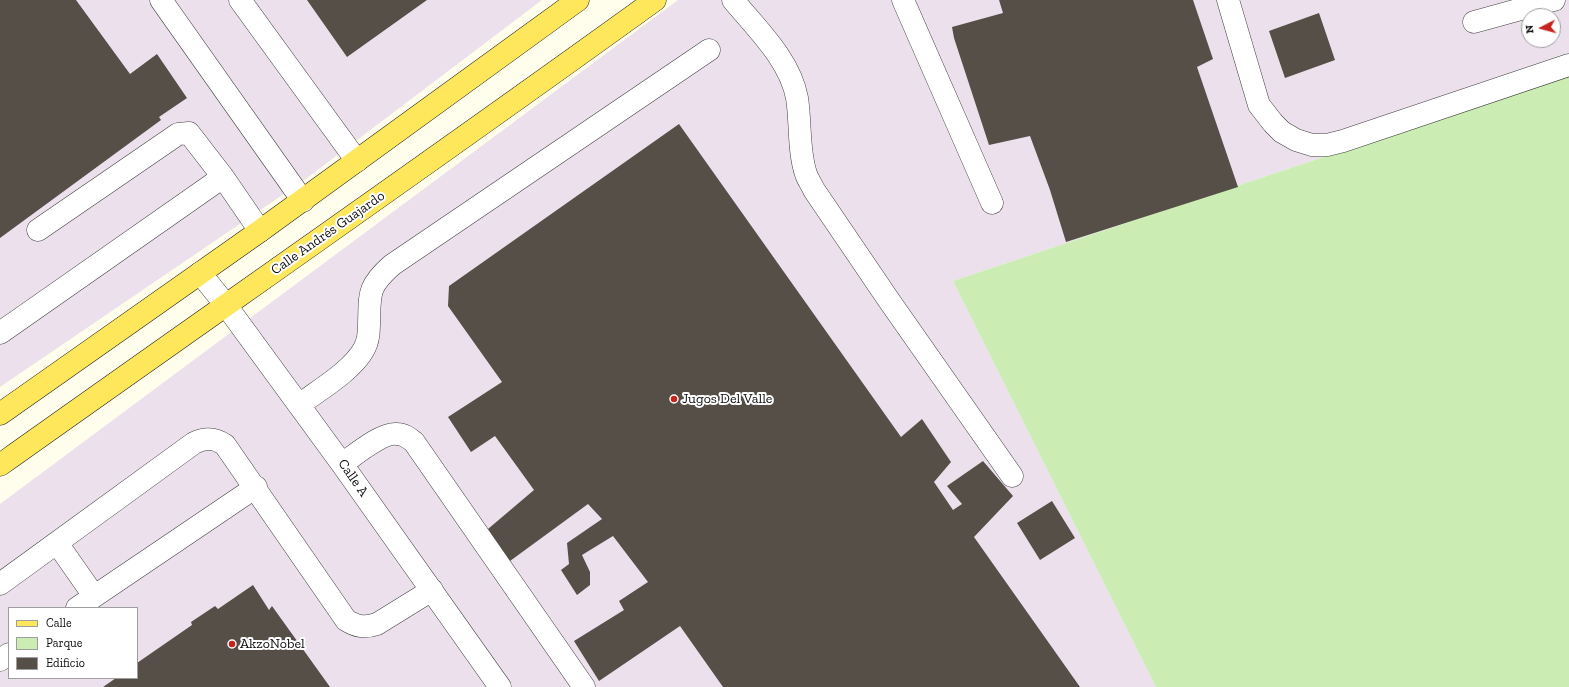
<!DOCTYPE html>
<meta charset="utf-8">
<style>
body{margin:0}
#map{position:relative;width:1569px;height:687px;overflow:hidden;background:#fffdec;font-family:"Zilla Slab",serif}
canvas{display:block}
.legend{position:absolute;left:8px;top:607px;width:130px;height:72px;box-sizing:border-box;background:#fff;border:1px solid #9e9e9e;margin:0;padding:5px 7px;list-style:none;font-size:12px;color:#0d0d0d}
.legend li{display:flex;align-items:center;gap:8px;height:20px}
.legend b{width:20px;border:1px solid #9e9e9e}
.north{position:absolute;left:1521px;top:8px;width:40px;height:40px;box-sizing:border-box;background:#fff;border:1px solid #9e9e9e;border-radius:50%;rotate:264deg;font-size:11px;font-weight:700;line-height:16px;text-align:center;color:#0d0d0d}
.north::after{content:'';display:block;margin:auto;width:14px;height:18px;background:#c6241c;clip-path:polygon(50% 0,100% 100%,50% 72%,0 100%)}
</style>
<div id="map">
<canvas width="1569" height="687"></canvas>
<ul class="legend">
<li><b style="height:5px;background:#ffe75c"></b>Calle</li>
<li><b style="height:11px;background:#cbecb3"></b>Parque</li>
<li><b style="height:11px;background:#564f48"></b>Edificio</li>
</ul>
<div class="north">N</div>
</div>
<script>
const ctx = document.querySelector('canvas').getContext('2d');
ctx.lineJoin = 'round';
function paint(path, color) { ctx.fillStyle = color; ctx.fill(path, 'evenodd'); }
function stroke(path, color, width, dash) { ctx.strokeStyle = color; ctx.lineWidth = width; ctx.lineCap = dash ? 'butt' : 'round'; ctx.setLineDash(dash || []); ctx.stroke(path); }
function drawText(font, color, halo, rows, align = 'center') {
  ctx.font = font + ' "Zilla Slab",serif'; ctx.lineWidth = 4; ctx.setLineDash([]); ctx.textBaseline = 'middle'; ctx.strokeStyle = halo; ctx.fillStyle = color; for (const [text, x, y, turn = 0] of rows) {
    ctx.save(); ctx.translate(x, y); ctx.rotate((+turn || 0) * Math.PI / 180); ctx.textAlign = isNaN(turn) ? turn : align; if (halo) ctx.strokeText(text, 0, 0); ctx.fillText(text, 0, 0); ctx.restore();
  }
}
paint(new Path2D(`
 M0,0H542L303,181L0,387Z
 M678,0H1569V75L953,281L1156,687H0V504ZM1529,16H1553V40H1529ZM9,608H137V678H9Z`), '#ece0ec');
paint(new Path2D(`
 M1569,75V687H1156L953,281Z`), '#cbecb3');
paint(new Path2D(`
 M0,0H76L130,74L157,54L187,98L159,117L161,120L0,238Z
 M307,0H427L347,57Z
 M999,0H1193L1213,59L1197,67L1238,187L1066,242L1050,190L1030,136L989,145L954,38L952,27L1003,13Z
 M1319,13L1335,60L1285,78L1269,31Z
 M679,124L901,437L922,419L951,462L934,482L953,510L962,504L947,486L983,461L1013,496L974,537L1080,687H723L680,626L599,681L574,641L624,610L619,601L648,582L613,536L582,555L590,572V585L577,595L561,570L569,564L567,543L602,519L588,504L510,561L488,529L534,490L495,436L471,452L448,417L502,382L448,306L449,286Z
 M1052,501L1075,538L1040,560L1017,523Z
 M253,585L269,610L272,606L330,687H103L116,678H137V663L192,625L191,622L215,606L218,609Z`), '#564f48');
const minor = new Path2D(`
 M161,0L303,201
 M240,0L357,161
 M733,0C757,29 790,60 797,98C801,123 798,150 806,174C808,180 812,185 814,190L888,299L1012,476
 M903,0L992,203
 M1228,0L1259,105L1273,123L1282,132L1296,140L1312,145H1327L1343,141L1569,65
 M1474,22L1554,0
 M38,230L178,134L189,133L223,177
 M200,273L225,304L342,464L500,687
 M0,333L223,177L260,231
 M299,405C319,390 352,371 364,349C368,342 369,333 369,325C370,294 367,287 392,265L709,50
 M342,464C355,455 382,432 397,434C404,434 409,438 414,442L584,687
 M57,543L94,596
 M0,584L194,443C206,437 215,438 225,445L346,620C357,627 365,628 377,624L432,590
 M77,608L256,487
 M0,660L9,654`);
const major = new Path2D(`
 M0,414L260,231L578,0
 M0,465C218,310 438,157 655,0`);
stroke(minor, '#404040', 23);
stroke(major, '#1e1e1e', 23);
stroke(minor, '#fff', 22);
stroke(major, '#ffe75c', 22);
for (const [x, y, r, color] of [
 [674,399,4,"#c6241c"],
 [232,644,4,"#c6241c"]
]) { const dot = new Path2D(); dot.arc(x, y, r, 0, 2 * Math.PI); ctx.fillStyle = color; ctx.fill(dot); stroke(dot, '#fff', 1.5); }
drawText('14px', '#0d0d0d', '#fff', [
 ["Calle Andrés Guajardo",328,233,-35],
 ["Calle A",353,478,55]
]);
drawText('14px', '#0d0d0d', '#fff', [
 ["Jugos Del Valle",682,399],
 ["AkzoNobel",240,644]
], 'left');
</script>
